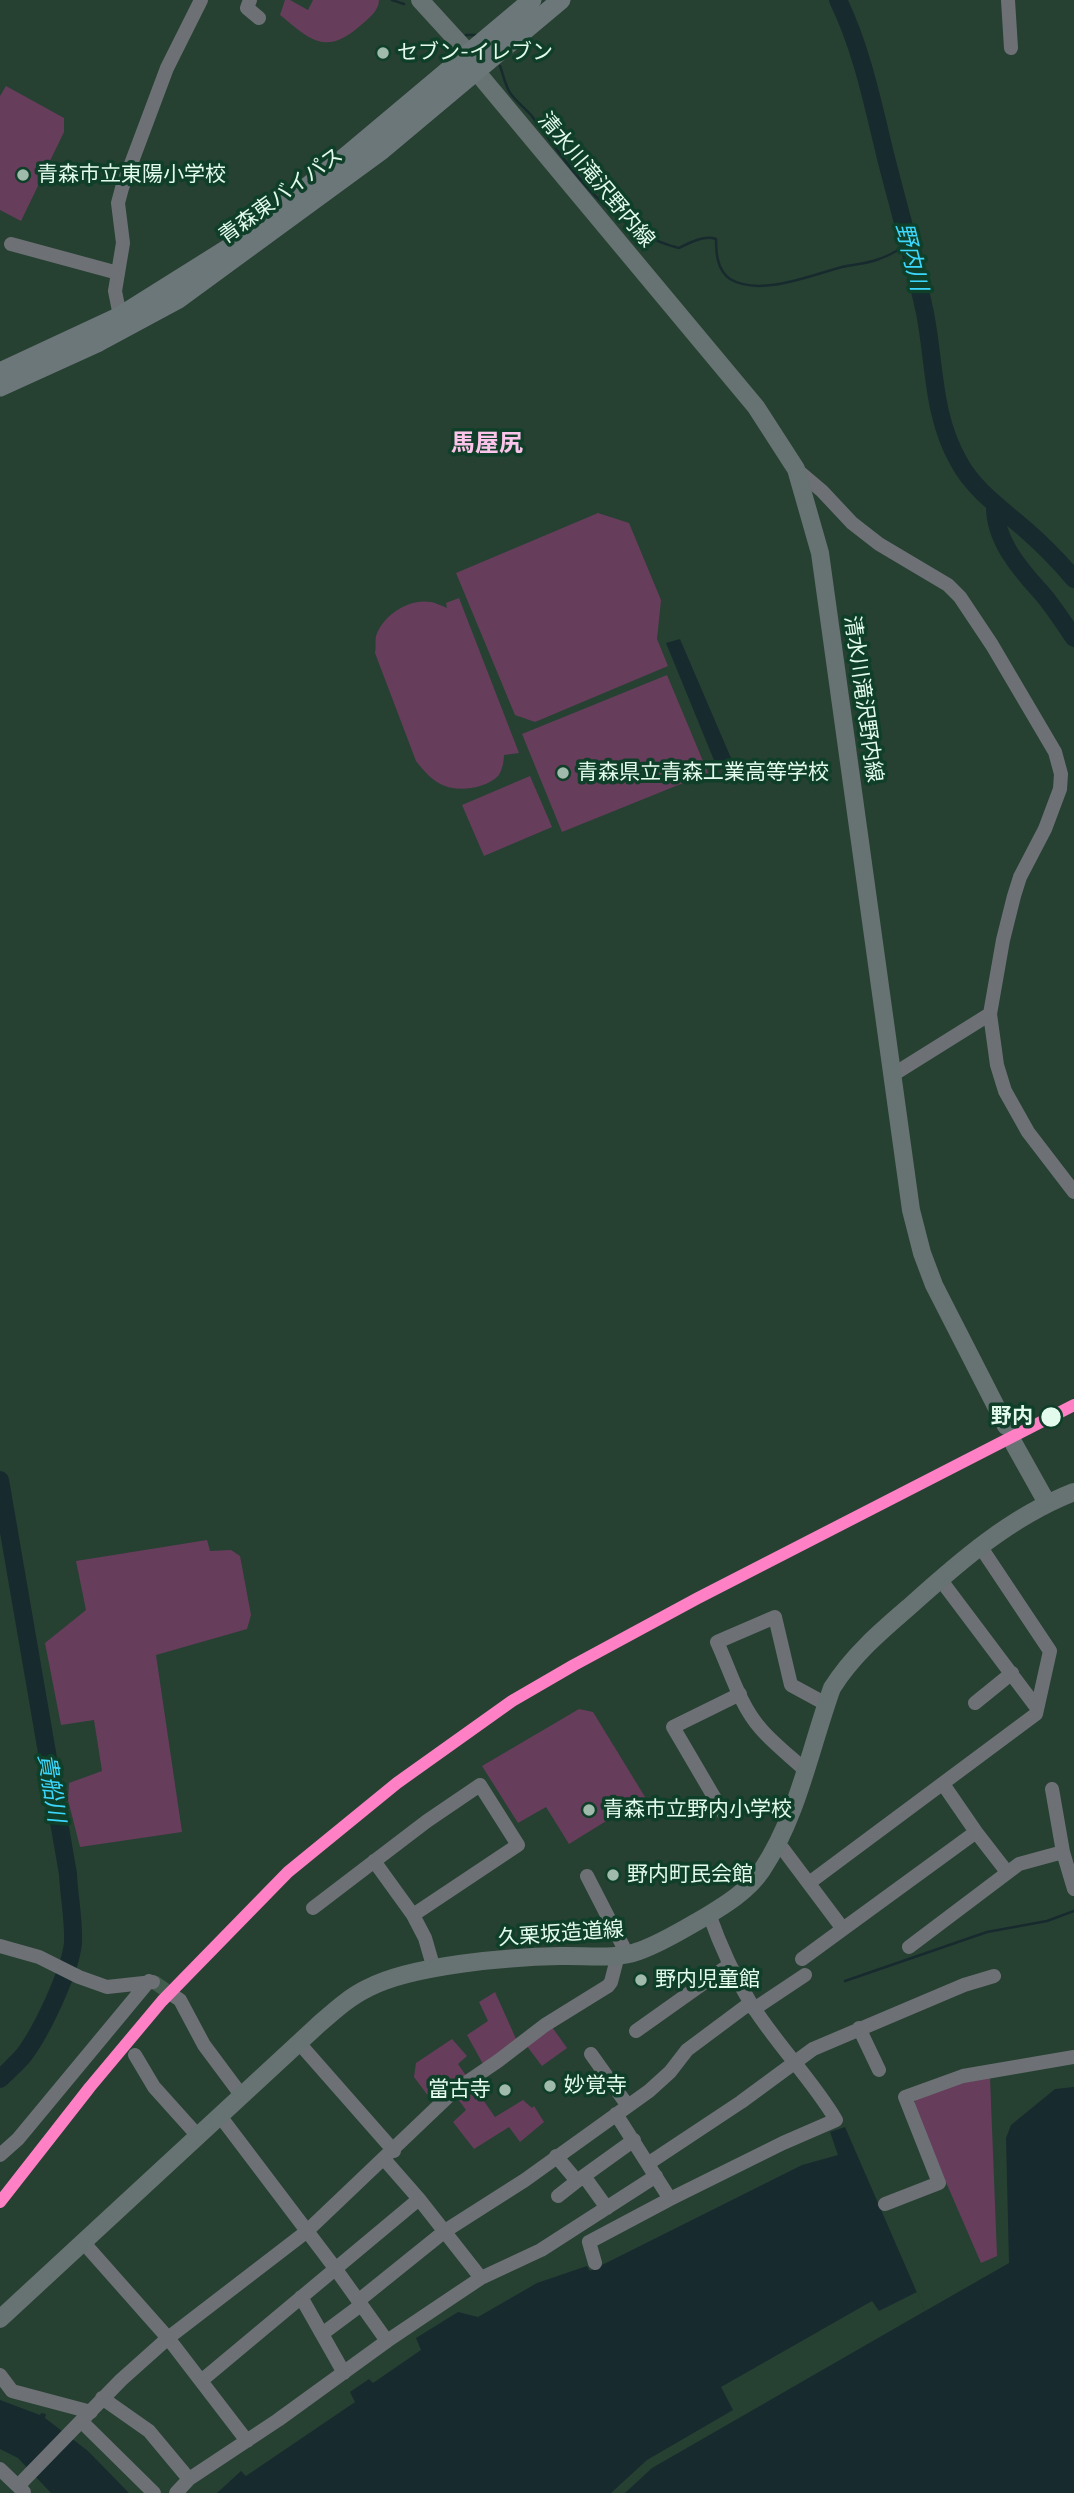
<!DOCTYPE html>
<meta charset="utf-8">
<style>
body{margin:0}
canvas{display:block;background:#264032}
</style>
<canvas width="1074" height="2493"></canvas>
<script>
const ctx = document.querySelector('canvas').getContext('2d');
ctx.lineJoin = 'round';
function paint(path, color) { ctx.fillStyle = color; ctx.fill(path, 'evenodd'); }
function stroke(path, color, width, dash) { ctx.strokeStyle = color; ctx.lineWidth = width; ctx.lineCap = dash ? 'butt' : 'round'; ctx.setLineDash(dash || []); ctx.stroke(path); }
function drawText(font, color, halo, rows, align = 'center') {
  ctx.font = font + ' Mulish,"Noto Sans JP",sans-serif'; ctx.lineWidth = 7; ctx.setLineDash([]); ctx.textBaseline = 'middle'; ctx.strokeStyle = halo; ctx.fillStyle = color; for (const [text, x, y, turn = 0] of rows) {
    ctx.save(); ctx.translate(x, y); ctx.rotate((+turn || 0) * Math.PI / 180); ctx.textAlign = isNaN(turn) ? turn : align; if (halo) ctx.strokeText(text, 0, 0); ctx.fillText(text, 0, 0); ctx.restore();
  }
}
paint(new Path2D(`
 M285,0H290L308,10L313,0H379C379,11 368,19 360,26C325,56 311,40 280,15Z
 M6,86L64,118V132L21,221L0,210V96Z
 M598,513L629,523L661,600L657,639L668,666L535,722L515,715L456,573Z
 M459,598L519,753L504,755C504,761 502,771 498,776C486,788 460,792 445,786C432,781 424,771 416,761L375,653C376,648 375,641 376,636C383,615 409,598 431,602C436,603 442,606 447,608L446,603Z
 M667,675L708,773L562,832L522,734Z
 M530,776L552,827L484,856L462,805Z
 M207,1540L210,1551L231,1550L240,1556L251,1615L247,1629L156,1655L182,1832L80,1847L68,1800L69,1783L102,1771L94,1720L61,1725L45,1643L86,1610L76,1561Z
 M579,1709L593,1712L645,1797L569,1844L546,1807L518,1823L482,1766Z
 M495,1992L517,2041L483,2064L467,2035L488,2021L479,2002Z
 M552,2027L567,2048L542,2066L526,2045Z
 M452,2039L467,2056L458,2064L495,2117L523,2100L532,2108L534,2106L544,2122L520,2142L509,2127L474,2149L453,2122L466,2110L452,2091L435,2105L414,2077L416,2063Z
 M990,2077L997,2256L981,2263L913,2106L916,2099L974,2079Z`), '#663d5b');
paint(new Path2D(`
 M680,639L734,765L718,770L666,643Z
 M1074,2087V2493H217L241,2471L246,2476L355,2402L350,2392L369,2379L373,2383L421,2350L416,2338L458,2312L478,2317L537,2283L587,2266L590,2271L802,2165L838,2155L830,2132L845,2127L925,2311L1009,2263L1006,2138L1011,2125L1055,2089Z
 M0,2400L40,2415L41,2413L46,2414L45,2418L88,2451L129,2493H51L18,2458L0,2449Z`), '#172a2e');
paint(new Path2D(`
 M917,2292L925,2311L652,2468L625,2493H611L647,2460L733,2410L721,2387L872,2301L879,2311Z`), '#264032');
stroke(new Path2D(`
 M392,0L404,4
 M466,35H476
 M500,66C503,74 505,84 509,91C514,100 524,107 531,115C570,167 612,232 679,248C691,242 704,235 716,239C716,253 717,270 730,279C760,297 811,275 842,267C854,264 867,264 879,259C889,256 899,249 908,245
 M845,1981L987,1932L1047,1921L1074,1911`), '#172a2e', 2.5);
stroke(new Path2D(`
 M838,0C862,49 873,105 886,158C899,209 914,261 925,313C935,364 932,415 959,462C974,490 1002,509 1026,530C1043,545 1059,561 1074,579
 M995,505C994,538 1018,567 1039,590C1052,604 1063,622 1074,638
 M0,1480L68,1874C69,1897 74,1920 73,1943C70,1972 41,2033 23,2056C16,2064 7,2072 0,2079`), '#172a2e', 18);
stroke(new Path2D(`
 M154,1982L174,1996`), '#425c4e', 14, [14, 7]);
stroke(new Path2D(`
 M250,0L247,8L259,18
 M1008,0L1011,48
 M11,244L118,273
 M120,316L115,291L123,243L118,203L122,188L167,68L201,0
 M796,469L822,491L852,523L879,544L948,585L960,597L992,645L1055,752L1061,774L1060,789L1045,829L1020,877L1014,896L1003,940L990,1014L997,1065L1005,1091L1028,1132L1074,1192
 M894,1074L990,1014
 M940,1579L1037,1708
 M975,1703L1012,1673
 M805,1770C791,1757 774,1744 761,1729C740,1706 730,1670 717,1642L775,1617L791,1685L826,1704
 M943,1784L976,1832L1007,1872
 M1052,1789L1063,1852L1074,1889
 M724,1814L673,1727L740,1694
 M776,1843L783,1849L843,1929L976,1832
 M374,1861L413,1915L425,1938L434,1969
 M587,1876L627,1954
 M809,1883L1036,1714L1050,1651L980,1546
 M313,1908L427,1821L480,1785L518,1845L413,1915
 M0,1946L39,1957L79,1977L107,1987L153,1982
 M909,1947L1019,1864L1063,1852
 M802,1959L843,1929
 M174,1996L180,2000L204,2045L242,2096
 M754,2009L805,1975
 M859,2028L879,2070
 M636,2031L729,1965
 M299,2043L394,2151
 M591,2054L628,2106
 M135,2055L154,2087L198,2136
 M616,2114L670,2199L783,2143L836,2120C811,2078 776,2044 750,2002C733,1974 720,1945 709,1914
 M220,2116L335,2268L387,2341
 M0,2155L18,2139L149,1981
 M556,2156L577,2181L634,2140
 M384,2159L419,2199L481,2278
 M649,2163L741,2102L813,2049L964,1985L994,1976
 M584,2176L607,2208
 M558,2196L577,2181
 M885,2204L939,2183L905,2097L963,2076L1074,2057
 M83,2242L168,2338L247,2441
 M595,2263L589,2242L670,2199
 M301,2297L344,2373
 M358,2301L445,2231L525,2180L649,2091L670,2072L687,2050L750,2003
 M322,2334L361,2305
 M0,2375L12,2391L91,2412
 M201,2381L419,2199
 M102,2398L149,2431L189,2479
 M82,2422L154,2493
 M0,2469L24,2492
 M18,2486L121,2380L168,2338L306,2232L454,2091L498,2061L545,2025L608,1986L611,1982L618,1955
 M176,2493L189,2479L278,2420L387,2341L454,2296L481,2278L541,2250L656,2176`), '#6d7175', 14);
stroke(new Path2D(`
 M420,0L463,47L476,71L756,407L796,469L820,553L911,1210L922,1253L934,1285L1006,1426
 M1014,1444L1047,1503
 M0,2319L317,2026C333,2012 349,1997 368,1988C412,1965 509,1957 560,1956C585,1955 615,1960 639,1951C662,1943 684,1929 705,1917C725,1905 748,1891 762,1870C798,1816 810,1749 832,1688C852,1656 880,1632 909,1607C959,1562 1010,1517 1074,1492`), '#677272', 18);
stroke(new Path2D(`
 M0,372L120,316L230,247L345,157L532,0
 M0,387L99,342L177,300L382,150L561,0`), '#6c7779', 19);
stroke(new Path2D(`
 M0,2202L90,2087L162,2001L288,1872L397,1783L512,1701L574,1665L698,1598L1074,1405`), '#ff80c5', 12);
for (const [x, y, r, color] of [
 [383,53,7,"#a0baab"],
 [23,175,7,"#a0baab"],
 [563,773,7,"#a0baab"],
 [1051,1417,11,"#e2fbec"],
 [589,1810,7,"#a0baab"],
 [613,1875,7,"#a0baab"],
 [641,1980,7,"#a0baab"],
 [550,2086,7,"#a0baab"],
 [505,2090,7,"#a0baab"]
]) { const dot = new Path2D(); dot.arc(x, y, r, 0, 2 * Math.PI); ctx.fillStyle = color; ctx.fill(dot); stroke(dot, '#0f3f28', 2.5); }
drawText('21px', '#e2fbec', '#0f3f28', [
 ["セブン-イレブン",397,53],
 ["青森市立東陽小学校",37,175],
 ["青森県立青森工業高等学校",577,773],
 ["青森市立野内小学校",603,1810],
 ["野内町民会館",627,1875],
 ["野内児童館",655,1980],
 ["妙覚寺",564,2086],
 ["當古寺",491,2090,"right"]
], 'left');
drawText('21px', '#e2fbec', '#0f3f28', [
 ["清水川滝沢野内線",596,180,50],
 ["青森東バイパス",281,196,-36],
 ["清水川滝沢野内線",863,699,82],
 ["久栗坂造道線",561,1934,-4]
]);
drawText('bold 21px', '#e2fbec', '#0f3f28', [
 ["野内",1033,1417]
], 'right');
drawText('italic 23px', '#3cd7fd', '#0f3f28', [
 ["野内川",911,257,76],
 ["貴船川",51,1788,81]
]);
drawText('bold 24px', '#fcc4ea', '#0f3f28', [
 ["馬屋尻",487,444]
]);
</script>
